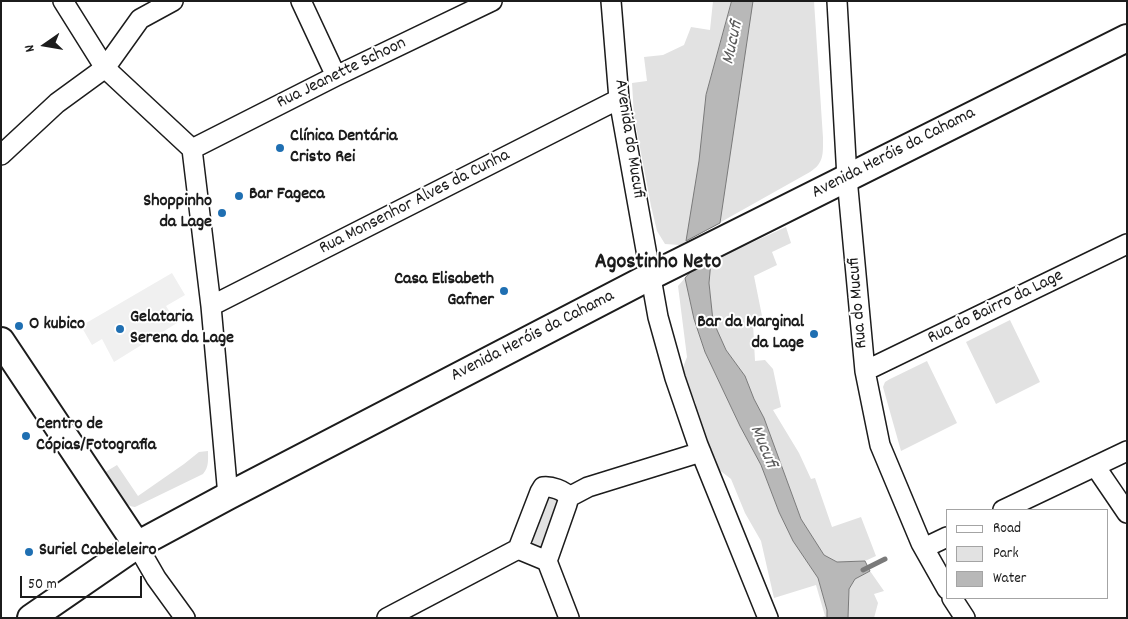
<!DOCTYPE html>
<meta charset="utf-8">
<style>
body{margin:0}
#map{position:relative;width:1128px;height:619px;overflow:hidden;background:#fff;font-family:Dekko,sans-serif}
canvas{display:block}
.frame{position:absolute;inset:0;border:2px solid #1c1c1c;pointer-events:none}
.legend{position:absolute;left:946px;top:509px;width:162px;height:90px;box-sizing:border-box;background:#fff;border:1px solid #a4a4a4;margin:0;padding:6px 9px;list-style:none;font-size:15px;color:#1c1c1c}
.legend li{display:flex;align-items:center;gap:10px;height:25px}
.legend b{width:25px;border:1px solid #a4a4a4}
.north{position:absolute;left:20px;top:20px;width:50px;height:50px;-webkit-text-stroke:4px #fff;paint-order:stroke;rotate:257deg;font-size:14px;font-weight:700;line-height:20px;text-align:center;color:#1c1c1c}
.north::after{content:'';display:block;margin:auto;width:18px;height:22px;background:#1c1c1c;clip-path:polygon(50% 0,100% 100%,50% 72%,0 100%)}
.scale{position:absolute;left:20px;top:576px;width:122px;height:22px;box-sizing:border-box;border:2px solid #1c1c1c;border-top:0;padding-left:6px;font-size:15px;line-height:18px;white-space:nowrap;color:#1c1c1c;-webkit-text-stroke:4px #fff;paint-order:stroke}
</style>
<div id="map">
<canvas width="1128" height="619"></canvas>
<div class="frame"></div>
<ul class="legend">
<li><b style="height:6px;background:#fff"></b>Road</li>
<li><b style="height:14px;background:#e2e2e2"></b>Park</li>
<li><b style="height:14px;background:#b8b8b8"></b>Water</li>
</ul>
<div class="north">N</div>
<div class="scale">50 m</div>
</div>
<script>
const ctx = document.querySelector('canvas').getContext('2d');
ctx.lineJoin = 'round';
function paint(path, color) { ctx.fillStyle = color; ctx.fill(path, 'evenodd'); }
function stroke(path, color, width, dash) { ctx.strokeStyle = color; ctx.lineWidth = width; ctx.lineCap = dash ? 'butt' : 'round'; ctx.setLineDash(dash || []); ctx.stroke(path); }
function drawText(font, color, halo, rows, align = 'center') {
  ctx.font = font + ' Dekko,sans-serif'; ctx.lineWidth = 4; ctx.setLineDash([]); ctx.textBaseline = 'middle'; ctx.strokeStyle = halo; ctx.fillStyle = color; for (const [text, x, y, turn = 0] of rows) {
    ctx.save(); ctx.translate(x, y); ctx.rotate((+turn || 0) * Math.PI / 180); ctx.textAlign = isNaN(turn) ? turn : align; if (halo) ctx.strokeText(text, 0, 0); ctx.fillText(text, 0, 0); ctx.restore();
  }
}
paint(new Path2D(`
 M172,273L185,295L166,306L177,323L114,362L102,339L92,345L81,326Z`), '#f0f0f0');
paint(new Path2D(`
 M713,1H814L823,138C823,154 824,163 810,172L680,245L665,244L657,231L651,206L634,116L632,83L647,81L644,57L663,55L684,45L691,27L710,30Z
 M786,227L791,243L772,252L777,265L754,276L763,321L753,323L755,361L765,360L773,369L781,407L773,410L799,453L811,479L815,478L832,527L861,517L876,556L865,561L837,562L824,555L801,519L764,418L754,399L745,376L726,350L713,321L709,283L711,261Z
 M685,278L694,319L705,352L740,426L761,465L779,512L793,541L818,578L827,610V618H819L825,616L816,585L774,598L761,541L745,513L731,479L713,465L694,417L696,404L682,370L687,357L678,286Z
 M1010,320L1040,382L996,404L966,342Z
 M927,361L957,423L901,451L883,387L885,382L890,379Z
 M208,451C208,460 209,467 203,474L135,507C119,505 111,486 102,474L117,465L138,496L184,464L199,452Z
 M555,496L558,500L560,505L546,543L542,547H536L533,544V537L546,500L550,497Z
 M870,571L884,591L874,594L878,603L874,618H848L849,589L855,579Z`), '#e2e2e2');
const water = new Path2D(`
 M732,1H753L720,223L686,241L699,161L706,95Z
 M711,261L709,283L713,321L726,350L745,376L754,399L764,418L801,519L824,555L837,562L865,561L870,571L855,579L849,589L848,618H827V610L818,578L793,541L779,512L761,465L740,426L705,352L694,319L685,278L693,269Z`);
paint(water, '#b8b8b8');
stroke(water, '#7a7a7a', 1);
stroke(new Path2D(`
 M863,570L885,559`), '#7a7a7a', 5);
const street = new Path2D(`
 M63,1L105,68L192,149L211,306L228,496
 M301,1L336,76
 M611,1L619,99L658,317L675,378L698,445L768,618
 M837,1L847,178L865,371L880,445L921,543L947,589
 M192,149L336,76L492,1
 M1,155L57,103L105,68L140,19L173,1
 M211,306L619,99
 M865,371L1127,244
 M1095,466L1127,513
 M569,497L588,487L701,452
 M1003,510L1127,451
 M137,545L156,578L185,618
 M924,548L947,537
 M518,549L540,492L543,487C551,486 564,490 569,497L567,504L547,561
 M952,598L965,618
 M387,618L518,549L547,561L569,618`);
const secondary = new Path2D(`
 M1,341L137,545
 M31,618L137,545L228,496L651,276L1127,38`);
stroke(street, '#1c1c1c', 22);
stroke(secondary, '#1c1c1c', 30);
stroke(street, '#fff', 19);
stroke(secondary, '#fff', 26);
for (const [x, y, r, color] of [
 [280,148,5,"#1f6fb2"],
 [239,196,5,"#1f6fb2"],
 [222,213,5,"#1f6fb2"],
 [504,291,5,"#1f6fb2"],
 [19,326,5,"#1f6fb2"],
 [120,329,5,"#1f6fb2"],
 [814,334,5,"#1f6fb2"],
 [26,436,5,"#1f6fb2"],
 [29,552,5,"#1f6fb2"]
]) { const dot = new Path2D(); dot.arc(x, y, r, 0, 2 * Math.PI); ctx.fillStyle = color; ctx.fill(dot); stroke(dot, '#fff', 2); }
drawText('18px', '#1c1c1c', '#fff', [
 ["Rua Jeanette Schoon",342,74,-26],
 ["Avenida do Mucufi",628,139,81],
 ["Avenida Heróis da Cahama",894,154,-27],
 ["Rua Monsenhor Alves da Cunha",415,203,-27],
 ["Rua do Mucufi",859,303,-95],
 ["Rua do Bairro da Lage",996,308,-26],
 ["Avenida Heróis da Cahama",533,337,-27]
]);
drawText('bold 18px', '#1c1c1c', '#fff', [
 ["Clínica Dentária",290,138],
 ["Cristo Rei",290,159],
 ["Bar Fageca",249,196],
 ["Shoppinho",212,203,"right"],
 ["da Lage",212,224,"right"],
 ["Casa Elisabeth",494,281,"right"],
 ["Gafner",494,302,"right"],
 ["Gelataria",130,319],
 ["Serena da Lage",130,340],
 ["Bar da Marginal",804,324,"right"],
 ["da Lage",804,345,"right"],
 ["O kubico",29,326],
 ["Centro de",36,426],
 ["Cópias/Fotografia",36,447],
 ["Suriel Cabeleleiro",39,552]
], 'left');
drawText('italic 19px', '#5a5a5a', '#fff', [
 ["Mucufi",734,43,-78],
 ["Mucufi",762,447,67]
]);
drawText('bold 22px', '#1c1c1c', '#fff', [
 ["Agostinho Neto",658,264]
]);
</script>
